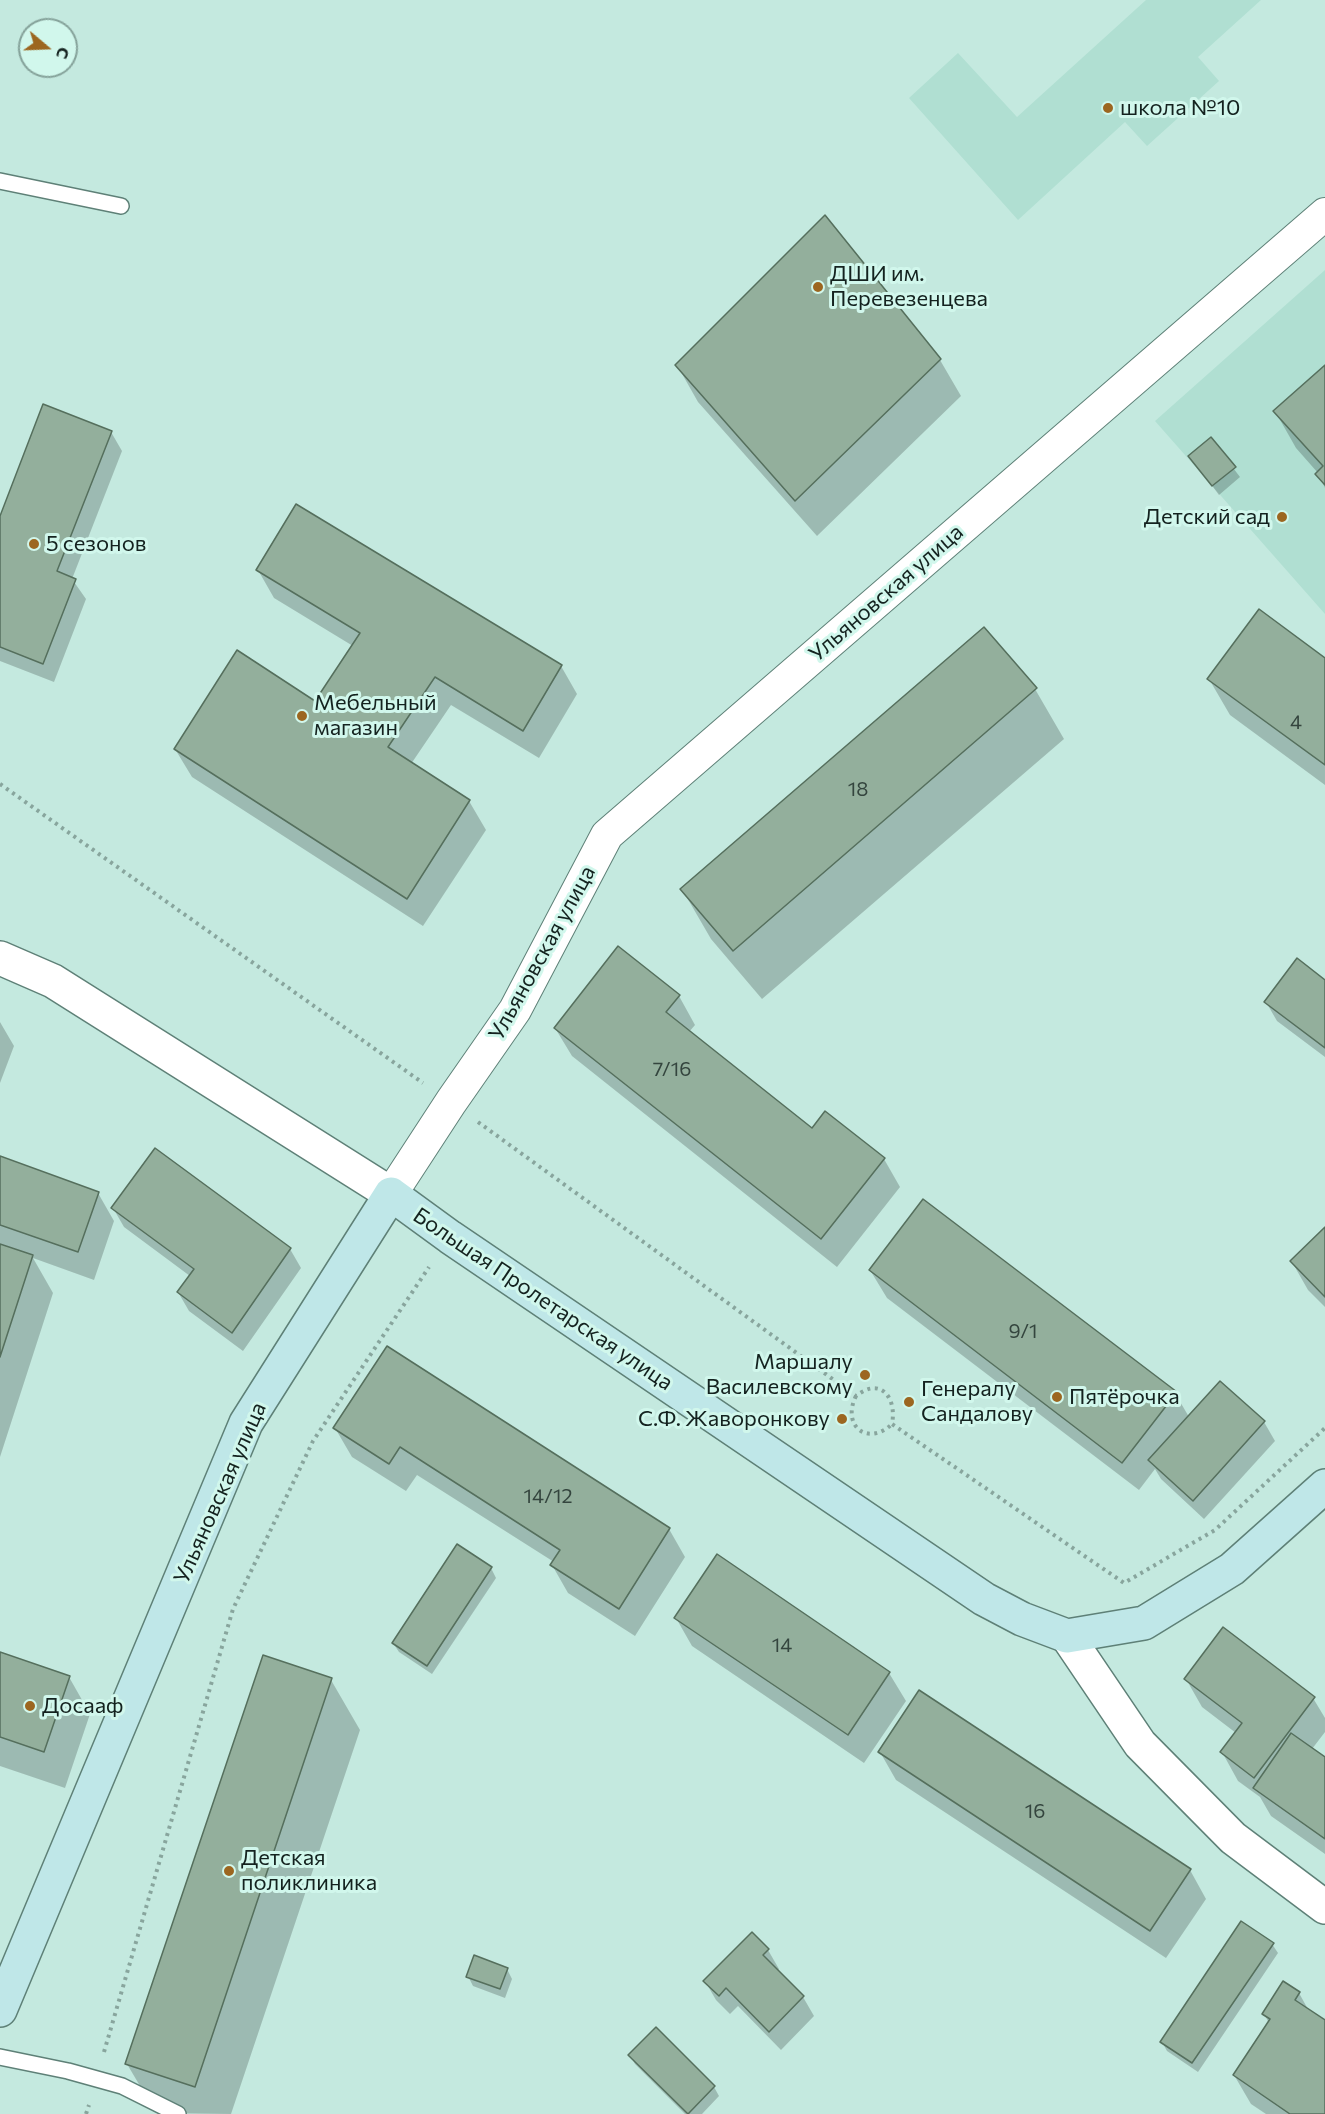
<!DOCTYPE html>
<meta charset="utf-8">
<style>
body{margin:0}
#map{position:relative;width:1325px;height:2114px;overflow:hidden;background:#c4e9df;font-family:Commissioner,sans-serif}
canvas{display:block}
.north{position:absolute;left:18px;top:18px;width:60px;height:60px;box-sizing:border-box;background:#d1f7ec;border:2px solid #85a29a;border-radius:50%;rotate:109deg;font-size:16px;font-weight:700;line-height:24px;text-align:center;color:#14221f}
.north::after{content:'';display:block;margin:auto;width:21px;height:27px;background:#9c6620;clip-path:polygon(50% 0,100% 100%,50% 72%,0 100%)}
</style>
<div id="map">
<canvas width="1325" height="2114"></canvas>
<div class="north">С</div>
</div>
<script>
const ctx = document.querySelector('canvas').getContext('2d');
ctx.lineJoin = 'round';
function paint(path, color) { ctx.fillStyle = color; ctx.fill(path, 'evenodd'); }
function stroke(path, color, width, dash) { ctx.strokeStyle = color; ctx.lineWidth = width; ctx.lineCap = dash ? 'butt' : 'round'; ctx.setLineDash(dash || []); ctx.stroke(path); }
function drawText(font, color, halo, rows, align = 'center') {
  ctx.font = font + ' Commissioner,sans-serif'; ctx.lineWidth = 6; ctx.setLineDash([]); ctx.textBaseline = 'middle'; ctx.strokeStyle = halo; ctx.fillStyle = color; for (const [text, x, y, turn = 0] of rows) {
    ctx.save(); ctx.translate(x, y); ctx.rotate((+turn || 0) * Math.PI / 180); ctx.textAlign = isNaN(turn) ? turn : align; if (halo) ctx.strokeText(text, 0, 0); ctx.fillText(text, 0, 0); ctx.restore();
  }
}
paint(new Path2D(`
 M1146,0H1261L1198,57L1219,81L1147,146L1125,122L1018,220L909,98L958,53L1017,117Z
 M1325,270V614L1155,421Z`), '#b0dfd2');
paint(new Path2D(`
 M940,360L961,396L817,536L698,402L677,365Z
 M1325,367V488L1318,473L1296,448L1275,411Z
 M111,432L122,451L72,579L86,599L54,682L0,661V520Z
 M1211,439L1240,477L1219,495L1190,456Z
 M258,570L561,666L577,694L539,758L451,705L411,764L469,801L486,830L423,926L192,777L175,749L315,703L353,646L274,598Z
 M1325,660V785L1230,715L1209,679Z
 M1035,689L1064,739L762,999L711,939L682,889Z
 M1325,981V1057L1277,1021L1266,1002Z
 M679,996L695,1025L689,1032L812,1130L884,1159L900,1187L837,1267L572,1056L555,1028Z
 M0,1022L14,1046L0,1083Z
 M0,1158L98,1193L114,1221L94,1280L33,1258L53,1293L0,1457Z
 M113,1208L290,1249L301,1268L243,1351L189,1311L178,1292L190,1276L124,1227Z
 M1325,1229V1307L1308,1290L1292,1262Z
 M870,1270L1175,1393L1189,1417L1264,1422L1275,1441L1204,1519L1161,1479L1155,1469L1139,1490L887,1298Z
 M387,1348L669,1529L685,1557L635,1636L568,1593L552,1565L554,1562L417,1475L406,1491L352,1457L335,1428Z
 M458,1546L491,1568L496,1578L432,1674L399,1652L393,1643Z
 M676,1618L889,1673L906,1701L864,1763L692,1646Z
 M0,1654L69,1677L90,1714L65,1788L0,1766Z
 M1186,1679L1313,1698L1325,1718V1732L1312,1749L1325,1758V1854L1271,1816L1260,1797L1238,1781L1222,1752L1236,1733L1202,1707Z
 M331,1680L360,1730L231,2114L156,2113L127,2064Z
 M880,1752L1190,1870L1206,1899L1166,1958L896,1780Z
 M1272,1944L1278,1953L1198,2072L1167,2051L1162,2042Z
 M768,1950L779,1969L777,1971L803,1997L814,2016L781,2050L738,2006L730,2014L716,2000L705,1981Z
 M507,1969L512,1979L505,1998L473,1986L468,1976Z
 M1299,1993L1309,2011L1325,2022V2114H1266L1251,2104L1234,2075L1269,2023L1264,2014Z
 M656,2029L714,2087L719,2096L702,2114H685L635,2064L630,2055Z`), '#0003');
const building = new Path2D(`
 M825,215L941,359L795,501L675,365Z
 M1325,365V485L1315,474L1323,466L1273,411Z
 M43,404L112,431L57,571L76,579L43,664L0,647V516Z
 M1211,437L1236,467L1212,486L1188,456Z
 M296,504L562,665L523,731L435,677L388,747L470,800L407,899L174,749L237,650L315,701L360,633L256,570Z
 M1259,609L1325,658V765L1207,679Z
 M984,627L1037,688L733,951L680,889Z
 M618,946L680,995L666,1012L812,1128L825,1111L885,1158L821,1239L554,1028Z
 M1297,958L1325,980V1048L1264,1002Z
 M155,1148L291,1248L232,1333L177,1292L194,1269L111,1208Z
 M0,1156L99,1192L78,1252L0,1225Z
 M923,1199L1177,1392L1122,1463L869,1270Z
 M1325,1227V1297L1290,1261Z
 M0,1244L33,1255L0,1357Z
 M387,1346L670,1528L619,1609L550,1565L560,1550L400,1447L389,1464L333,1428Z
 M1220,1381L1265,1421L1193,1501L1148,1460Z
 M457,1544L492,1567L427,1666L392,1643Z
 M717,1554L890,1672L848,1735L674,1618Z
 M1223,1627L1315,1697L1254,1778L1220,1752L1242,1723L1184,1679Z
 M0,1652L70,1676L44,1752L0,1737Z
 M263,1655L332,1678L195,2087L125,2064Z
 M919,1690L1191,1869L1150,1931L878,1752Z
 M1291,1733L1325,1757V1839L1253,1788Z
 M1241,1921L1274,1943L1192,2063L1160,2042Z
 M752,1932L769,1949L763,1955L804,1996L769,2032L726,1988L719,1996L703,1981Z
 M474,1955L508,1968L500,1989L466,1977Z
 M1283,1981L1300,1992L1295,2000L1325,2020V2114H1290L1233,2075L1270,2019L1262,2014Z
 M656,2027L715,2086L688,2114L628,2055Z`);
paint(building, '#93af9c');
stroke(building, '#556f5d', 1.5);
const service = new Path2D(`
 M0,181L121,206
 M0,2057L68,2071L122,2086L178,2114`);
const minor = new Path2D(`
 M391,1194L451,1102L515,1010L607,835L1325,214`);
const tertiary = new Path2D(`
 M0,958L53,981L391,1194
 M1067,1636L1140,1744L1233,1838L1325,1907`);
const secondary = new Path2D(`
 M0,2010L246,1423L391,1194L450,1237L984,1599L1022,1619L1067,1636L1144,1623L1232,1569L1325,1486`);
stroke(service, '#5e8077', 18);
stroke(minor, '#5e8077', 34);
stroke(tertiary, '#5e8077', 36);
stroke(secondary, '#5e8077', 36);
stroke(new Path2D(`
 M0,784L423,1083
 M478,1122L856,1396C881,1376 897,1398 892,1424L1124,1583L1215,1530L1325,1428
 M856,1396C841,1426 868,1447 892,1424
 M104,2052L233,1609L313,1441L429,1267
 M86,2114L89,2105`), '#88a59d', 4, [3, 4.5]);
stroke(service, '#fff', 15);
stroke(minor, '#fff', 32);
stroke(tertiary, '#fff', 33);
stroke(secondary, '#bfe7e8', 33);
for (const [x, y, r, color] of [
 [1108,108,6,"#9c6620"],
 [818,287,6,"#9c6620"],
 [1282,517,6,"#9c6620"],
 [34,544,6,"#9c6620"],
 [302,716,6,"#9c6620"],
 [865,1375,6,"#9c6620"],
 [1057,1397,6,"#9c6620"],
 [909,1402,6,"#9c6620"],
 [842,1419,6,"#9c6620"],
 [30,1706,6,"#9c6620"],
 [229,1871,6,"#9c6620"]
]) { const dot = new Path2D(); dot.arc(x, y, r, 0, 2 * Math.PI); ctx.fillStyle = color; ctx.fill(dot); stroke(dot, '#d1f7ec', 2); }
drawText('20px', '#34453e', null, [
 ["4",1296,722],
 ["18",858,789],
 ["7/16",672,1069],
 ["9/1",1023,1331],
 ["14/12",548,1496],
 ["14",782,1645],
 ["16",1035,1811]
]);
drawText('22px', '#14221f', '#d1f7ec', [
 ["школа №10",1120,108],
 ["ДШИ им.",830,274],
 ["Перевезенцева",830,299],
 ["Детский сад",1270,517,"right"],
 ["5 сезонов",46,544],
 ["Мебельный",314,703],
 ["магазин",314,728],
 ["Маршалу",853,1362,"right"],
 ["Василевскому",853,1387,"right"],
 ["Генералу",921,1389],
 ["Сандалову",921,1414],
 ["Пятёрочка",1069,1397],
 ["С.Ф. Жаворонкову",830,1419,"right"],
 ["Досааф",42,1706],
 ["Детская",241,1858],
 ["поликлиника",241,1883]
], 'left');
drawText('22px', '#14221f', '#d1f7ec', [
 ["Ульяновская улица",886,593,-41],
 ["Ульяновская улица",542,953,-61],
 ["Большая Пролетарская улица",543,1299,34],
 ["Ульяновская улица",220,1493,-66]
]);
</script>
